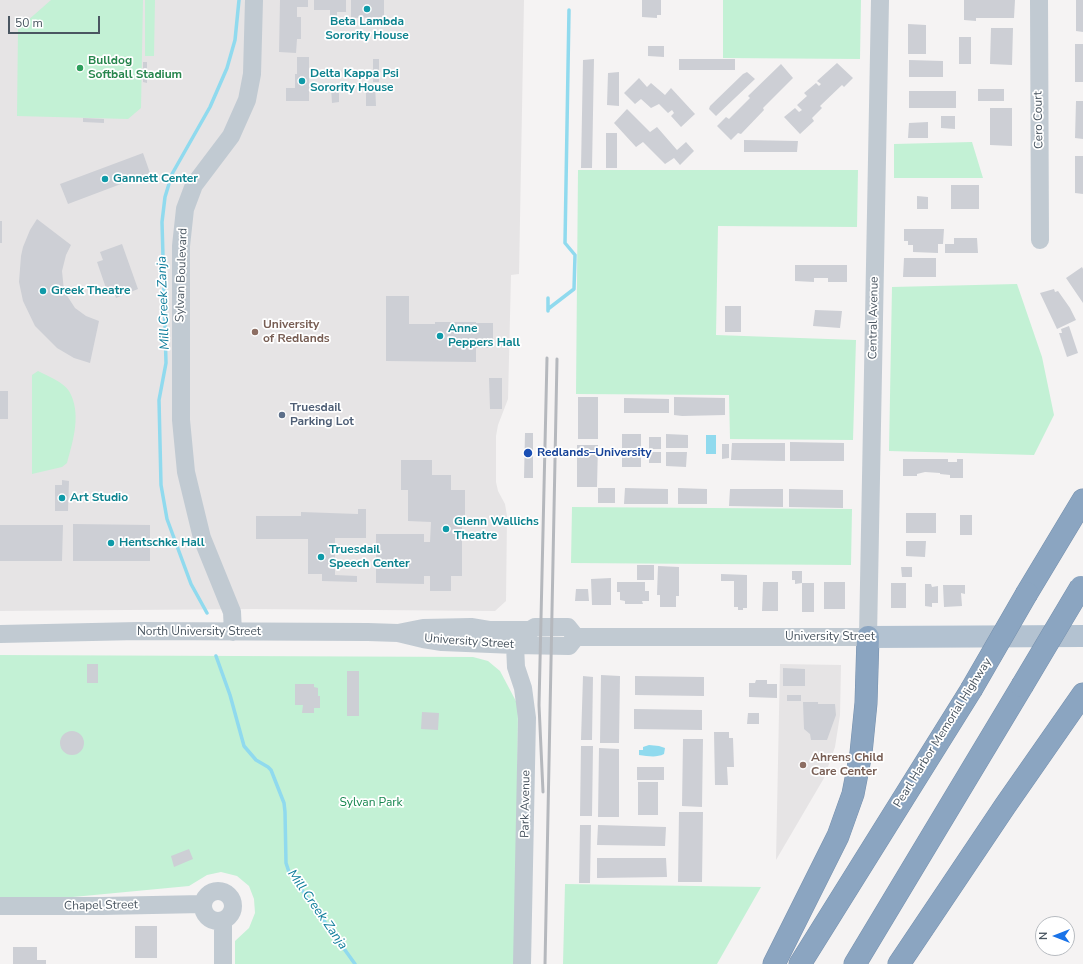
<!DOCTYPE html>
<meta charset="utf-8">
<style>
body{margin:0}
#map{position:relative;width:1083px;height:964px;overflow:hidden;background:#f5f3f3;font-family:"Nunito Sans",sans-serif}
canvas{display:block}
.north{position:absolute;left:1035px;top:916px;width:40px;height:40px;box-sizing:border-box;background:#fff;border:1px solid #b7bbc0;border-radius:50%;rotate:270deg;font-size:11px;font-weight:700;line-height:16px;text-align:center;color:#4a5661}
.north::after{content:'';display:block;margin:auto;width:14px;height:18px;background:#1a73e8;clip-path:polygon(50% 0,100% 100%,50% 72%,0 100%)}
.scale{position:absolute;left:8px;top:16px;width:92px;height:18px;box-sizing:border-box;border:2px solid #4a5661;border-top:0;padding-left:5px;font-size:12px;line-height:14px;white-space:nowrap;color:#4a5661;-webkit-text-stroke:3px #fff;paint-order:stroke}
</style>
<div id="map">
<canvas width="1083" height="964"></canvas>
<div class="north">N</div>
<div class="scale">50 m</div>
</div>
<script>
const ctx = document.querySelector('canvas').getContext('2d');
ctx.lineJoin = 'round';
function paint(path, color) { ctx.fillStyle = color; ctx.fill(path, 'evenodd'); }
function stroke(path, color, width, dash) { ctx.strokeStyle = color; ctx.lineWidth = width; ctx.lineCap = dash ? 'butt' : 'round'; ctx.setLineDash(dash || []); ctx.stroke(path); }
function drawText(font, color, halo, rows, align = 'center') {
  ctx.font = font + ' "Nunito Sans",sans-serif'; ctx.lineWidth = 3.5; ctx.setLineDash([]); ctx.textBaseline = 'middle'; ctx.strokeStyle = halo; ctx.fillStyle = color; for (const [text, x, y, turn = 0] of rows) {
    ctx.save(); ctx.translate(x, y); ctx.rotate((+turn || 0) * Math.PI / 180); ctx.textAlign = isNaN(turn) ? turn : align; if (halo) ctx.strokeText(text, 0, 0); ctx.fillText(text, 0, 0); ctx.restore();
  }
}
paint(new Path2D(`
 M0,0H524L519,274L511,275L508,399L498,425L496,436V482L498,491L505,504L507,516L506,601L495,611L254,609L0,611Z
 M780,664L841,665L840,715L835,747L824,778L776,860Z`), '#e6e4e5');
paint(new Path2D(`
 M51,0H143L141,108L128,119L17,116L18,29Z
 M145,0H155L154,56H145Z
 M723,0H861L860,59L723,58Z
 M972,142L983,178H894V144Z
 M578,170H858L857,227L718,226L716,335L856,340L853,440L730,439L729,395L576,394Z
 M1017,284L1042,357L1054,415L1034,455L889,451L892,287Z
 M38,371C48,376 63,382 69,391C82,413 73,441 67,463L62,467L32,474V375Z
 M572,507L852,509L851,565L571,563Z
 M0,655L473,657L488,661L500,671L518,705L516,964H235V941L249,928L255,913L254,899L249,886L237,876L221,872L207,875L189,886L73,897L0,898Z
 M565,884L761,887L717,964H563Z`), '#c3f1d5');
paint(new Path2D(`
 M706,435H716V454H706Z
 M649,745L659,746L665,748L664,754C656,758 648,756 639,755V750H643V747Z`), '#90daee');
stroke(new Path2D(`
 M548,309V298
 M548,311V309L574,289L575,255L565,243L569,10
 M207,613L191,584L167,519L161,485L159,400L166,363L162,222L165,197L172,174L210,107L227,68L235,40L239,0
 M216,656L230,695L244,746L256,760L268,767L271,770L284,803L285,812L286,863L289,872L355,964`), '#90daee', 3.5);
paint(new Path2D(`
 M280,0H308V7H297V17H301V39H297L296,53L279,52Z
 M314,0H346V12H337V17H330V10H314Z
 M351,0H384V17L351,18Z
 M642,0H661V15H657V18L642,17Z
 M964,0H1015L1014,18H976V21L964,20Z
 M1076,0H1083V32L1076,31Z
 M908,24L926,25V54H908Z
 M991,28H1013L1012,65L990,64Z
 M959,37H971V64H959Z
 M1075,44H1083V82H1075Z
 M648,46H664V57L648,56Z
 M297,57H309V101H286V88H295V74H297Z
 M373,59H379V82H373Z
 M594,59L592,168H581L583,60Z
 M679,59H735V70H679Z
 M909,60L943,61V77H909Z
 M143,62H147V83L143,82Z
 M837,63L853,78L844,87L842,85L820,106L822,108L812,118L814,121L800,134L784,117L795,108L799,112L802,110L797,105L807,96L804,93L816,83L819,86L821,84L817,81Z
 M781,64L793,78L763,108L764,110L741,134L738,133L731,140L717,126L726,117L729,119L750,98L748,96Z
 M619,72V106L607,105L608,73Z
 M747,72L755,79L716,116L709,109L710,106L743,74Z
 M639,78L647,87L651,83L665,95L671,88L695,114L681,127L671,116L674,113L672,110L668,113L659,104L651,108L641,99L635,104L624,93Z
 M375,84L376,106H366V85Z
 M339,87V102L332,103L331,88Z
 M978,89H1004V101H978Z
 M909,91H956V108H909Z
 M1076,101H1083V139L1075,138Z
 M990,108H1012V146L990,145Z
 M627,109L650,132L657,127L677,150L686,142L694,151L680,165L674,158L665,164L643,142L636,147L614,123Z
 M941,116H955V129L941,128Z
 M83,118L104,119V123L83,122Z
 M928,122V138H908L909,123Z
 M606,133H617V168H606Z
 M744,140L798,141L797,152H744Z
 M143,153L150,173L68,204L60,184Z
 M1075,156H1083V194L1075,193Z
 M951,185H979V209H951Z
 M917,196L928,197V209H917Z
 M37,219L71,245L66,255L62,271L64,291L75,308L86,316L99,321L90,363L74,358L57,348L35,326L23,301L19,282L21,256L23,247L30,230Z
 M0,221H2V243H0Z
 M904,229H944L943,244H938V253L913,252V245H908V241H904Z
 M954,238H977L978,253H945V244H954Z
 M122,244L138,289L116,298L113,289L107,291L97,262L103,260L100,252Z
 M904,258H936V277H903Z
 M795,265H847V282H828V278H814V282L795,281Z
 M1082,267L1083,269V303L1066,278Z
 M1054,289L1055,292L1058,291L1070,308L1076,320L1057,329L1040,293Z
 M386,296H409V324H435V322H476V323H493V348H476V362L386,361Z
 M725,306H741V332H725Z
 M815,310L842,311L840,328L813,326Z
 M1069,326L1078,353L1067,357L1059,333H1062L1061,329Z
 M489,378H502V409H490Z
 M0,391H8V419H0Z
 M578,397H598V439H578Z
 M674,397L725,398V415L682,416L674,415Z
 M624,398L669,399V413H624Z
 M525,433H533V478H524Z
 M622,434H641V448H622Z
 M666,434L688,435V448H666Z
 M649,437H661V449H649Z
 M790,442L844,443V461H790Z
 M732,443H785V461L731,460Z
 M722,444H729V458L722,459Z
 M577,445H598L597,487H577Z
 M622,452H641V467H622Z
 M649,452H661V463H649Z
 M666,452H687L686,467L666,466Z
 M903,459H948V462H957V459H963V478H950V475L940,474V473L925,472L917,474V476H903Z
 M401,460H432V475H451V490H465V525H462V576H451V591H430V576H424V584L376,583V534H424V542H430L431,522L408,521V490H401Z
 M62,480L69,481L68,511H55V485H62Z
 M598,488H615V503H598Z
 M625,488L668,489V504H624Z
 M678,488L707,489V504H678Z
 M730,489H783V507L729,506Z
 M789,489L843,490V508L789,507Z
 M358,509H366V538H335V575L357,576V582L322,581V574H308V539H256V516H301V512L358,514Z
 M906,513H936V533H906Z
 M960,515H972V535H960Z
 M73,524L150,525V561H73Z
 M0,525H63L62,561H0Z
 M906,541H926L925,557L906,556Z
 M637,565H654V580H637Z
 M658,566L679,567V596H676V607H660V595H657Z
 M901,567H912V577H902Z
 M792,571H802V583L795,584V580H792Z
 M721,574L747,575V608H743V610H738V607H734V581H721Z
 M611,578V605H592L591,579Z
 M617,582H645V591H649V601H642L643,604H625V601L620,600V592H617Z
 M763,582H778V611H762Z
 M824,582H845V609H824Z
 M802,583H814V612H802Z
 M891,583H906V608H891Z
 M925,584H931L932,587L938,586V603H932V607L925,606Z
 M943,585H965V594L961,593L962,606L944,607Z
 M576,589H588L589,601H575Z
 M87,664H98V683H87Z
 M783,668L805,669V686H783Z
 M347,671H359V716H347Z
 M601,675L620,676L619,743H600Z
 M583,676L593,677L592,740H581Z
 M635,676L704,677V696L635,695Z
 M756,680H767V684H777V698L749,697V683H755Z
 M295,684H314V687L318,688V696H320V708H314V713H302L303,705H295Z
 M787,695H801V701H787Z
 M803,702H818V704H835L836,715L827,740H811L810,734L804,729Z
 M634,709L702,710V730L634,729Z
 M422,712L439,713L438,730L421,729Z
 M748,713H759V724H747Z
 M60 743a12 12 0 1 1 24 0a12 12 0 1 1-24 0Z
 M714,732H729V738H733L734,767H727L728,785H715Z
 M683,739H703L702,807L682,806Z
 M581,746H593L592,816H580Z
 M599,748L619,749V817H598Z
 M637,767H664V780H637Z
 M638,782H658V815H638Z
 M679,812H703L702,882H678Z
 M580,825H591L590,883H579Z
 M598,825L666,827L665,846L597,845Z
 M189,849L193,859L174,867L171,856Z
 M597,858H666L667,877L597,878Z
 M135,926H157V958H135Z
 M13,947H37V960H46V964H13Z`), '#cdcfd5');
const highway = new Path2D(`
 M1027,593L1083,500
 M774,964L838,836L853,794L861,753L866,703L868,637
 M800,964L971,690
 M855,964L1022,686
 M899,964L1005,806L1083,694`);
stroke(highway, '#7690ad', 23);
stroke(new Path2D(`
 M1039,0L1040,240
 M233,632L232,612L202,538L186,472L181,420V246L185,209L194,185L231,136L247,100L252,74L254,0
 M398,633L423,628L471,627L489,630H530L535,627H568L576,637H868L880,0
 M0,634L138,631L368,632L398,633L423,639L442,642L515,645L569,646L576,637
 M515,645L516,667L523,688L527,718L522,964
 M203 906a15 15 0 1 1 30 0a15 15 0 1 1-30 0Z
 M0,906H102L203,904
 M223,921V964`), '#c1cad2', 18);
stroke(new Path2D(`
 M868,637L1083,636`), '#b3c2d1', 22);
stroke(highway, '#8ba5c1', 22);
stroke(new Path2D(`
 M543,792L539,705L547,358
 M545,964L557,359`), '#b5b8bd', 3);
const highwayBridge = new Path2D(`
 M1022,686L1081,587
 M971,690L1027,593`);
stroke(highwayBridge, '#7690ad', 23, []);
stroke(highwayBridge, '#8ba5c1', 22);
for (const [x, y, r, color] of [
 [367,9,4,"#0f9aa8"],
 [80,68,4,"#2e9e5b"],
 [302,81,4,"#0f9aa8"],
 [105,179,4,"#0f9aa8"],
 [43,291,4,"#0f9aa8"],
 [255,332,4,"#8d6e63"],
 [440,336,4,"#0f9aa8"],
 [282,415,4,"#5c6f8a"],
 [528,453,5,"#1a4fb4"],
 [62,498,4,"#0f9aa8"],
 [446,529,4,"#0f9aa8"],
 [111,543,4,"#0f9aa8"],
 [321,557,4,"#0f9aa8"],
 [803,765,4,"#8d6e63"]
]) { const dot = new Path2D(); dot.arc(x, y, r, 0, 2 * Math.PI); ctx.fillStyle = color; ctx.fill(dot); stroke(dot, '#fff', 1.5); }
drawText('bold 12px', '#0d838f', '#fff', [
 ["Beta Lambda",367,22,"center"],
 ["Sorority House",367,36,"center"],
 ["Delta Kappa Psi",310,74],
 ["Sorority House",310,88],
 ["Gannett Center",113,179],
 ["Greek Theatre",51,291],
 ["Anne",448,329],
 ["Peppers Hall",448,343],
 ["Art Studio",70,498],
 ["Glenn Wallichs",454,522],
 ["Theatre",454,536],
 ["Hentschke Hall",119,543],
 ["Truesdail",329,550],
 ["Speech Center",329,564]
], 'left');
drawText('bold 12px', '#27864d', '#fff', [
 ["Bulldog",88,61],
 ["Softball Stadium",88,75]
], 'left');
drawText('12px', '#4a5661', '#fff', [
 ["Cero Court",1039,120,-91],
 ["Sylvan Boulevard",182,275,-88],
 ["Central Avenue",874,318,-89],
 ["North University Street",199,632],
 ["University Street",830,637],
 ["University Street",469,642,4],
 ["Pearl Harbor Memorial Highway",943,733,-58],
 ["Park Avenue",526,804,-89],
 ["Chapel Street",101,906,-1]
]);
drawText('bold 12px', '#785e54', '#fff', [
 ["University",263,325],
 ["of Redlands",263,339],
 ["Ahrens Child",811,758],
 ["Care Center",811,772]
], 'left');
drawText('bold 12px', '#4e5e75', '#fff', [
 ["Truesdail",290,408],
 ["Parking Lot",290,422]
], 'left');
drawText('bold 12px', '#164399', '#fff', [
 ["Redlands–University",537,453]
], 'left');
drawText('12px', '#17864f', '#fff', [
 ["Sylvan Park",371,803]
]);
drawText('italic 13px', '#0c7c9b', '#fff', [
 ["Mill Creek Zanja",164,303,-92],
 ["Mill Creek Zanja",317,910,55]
]);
</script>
